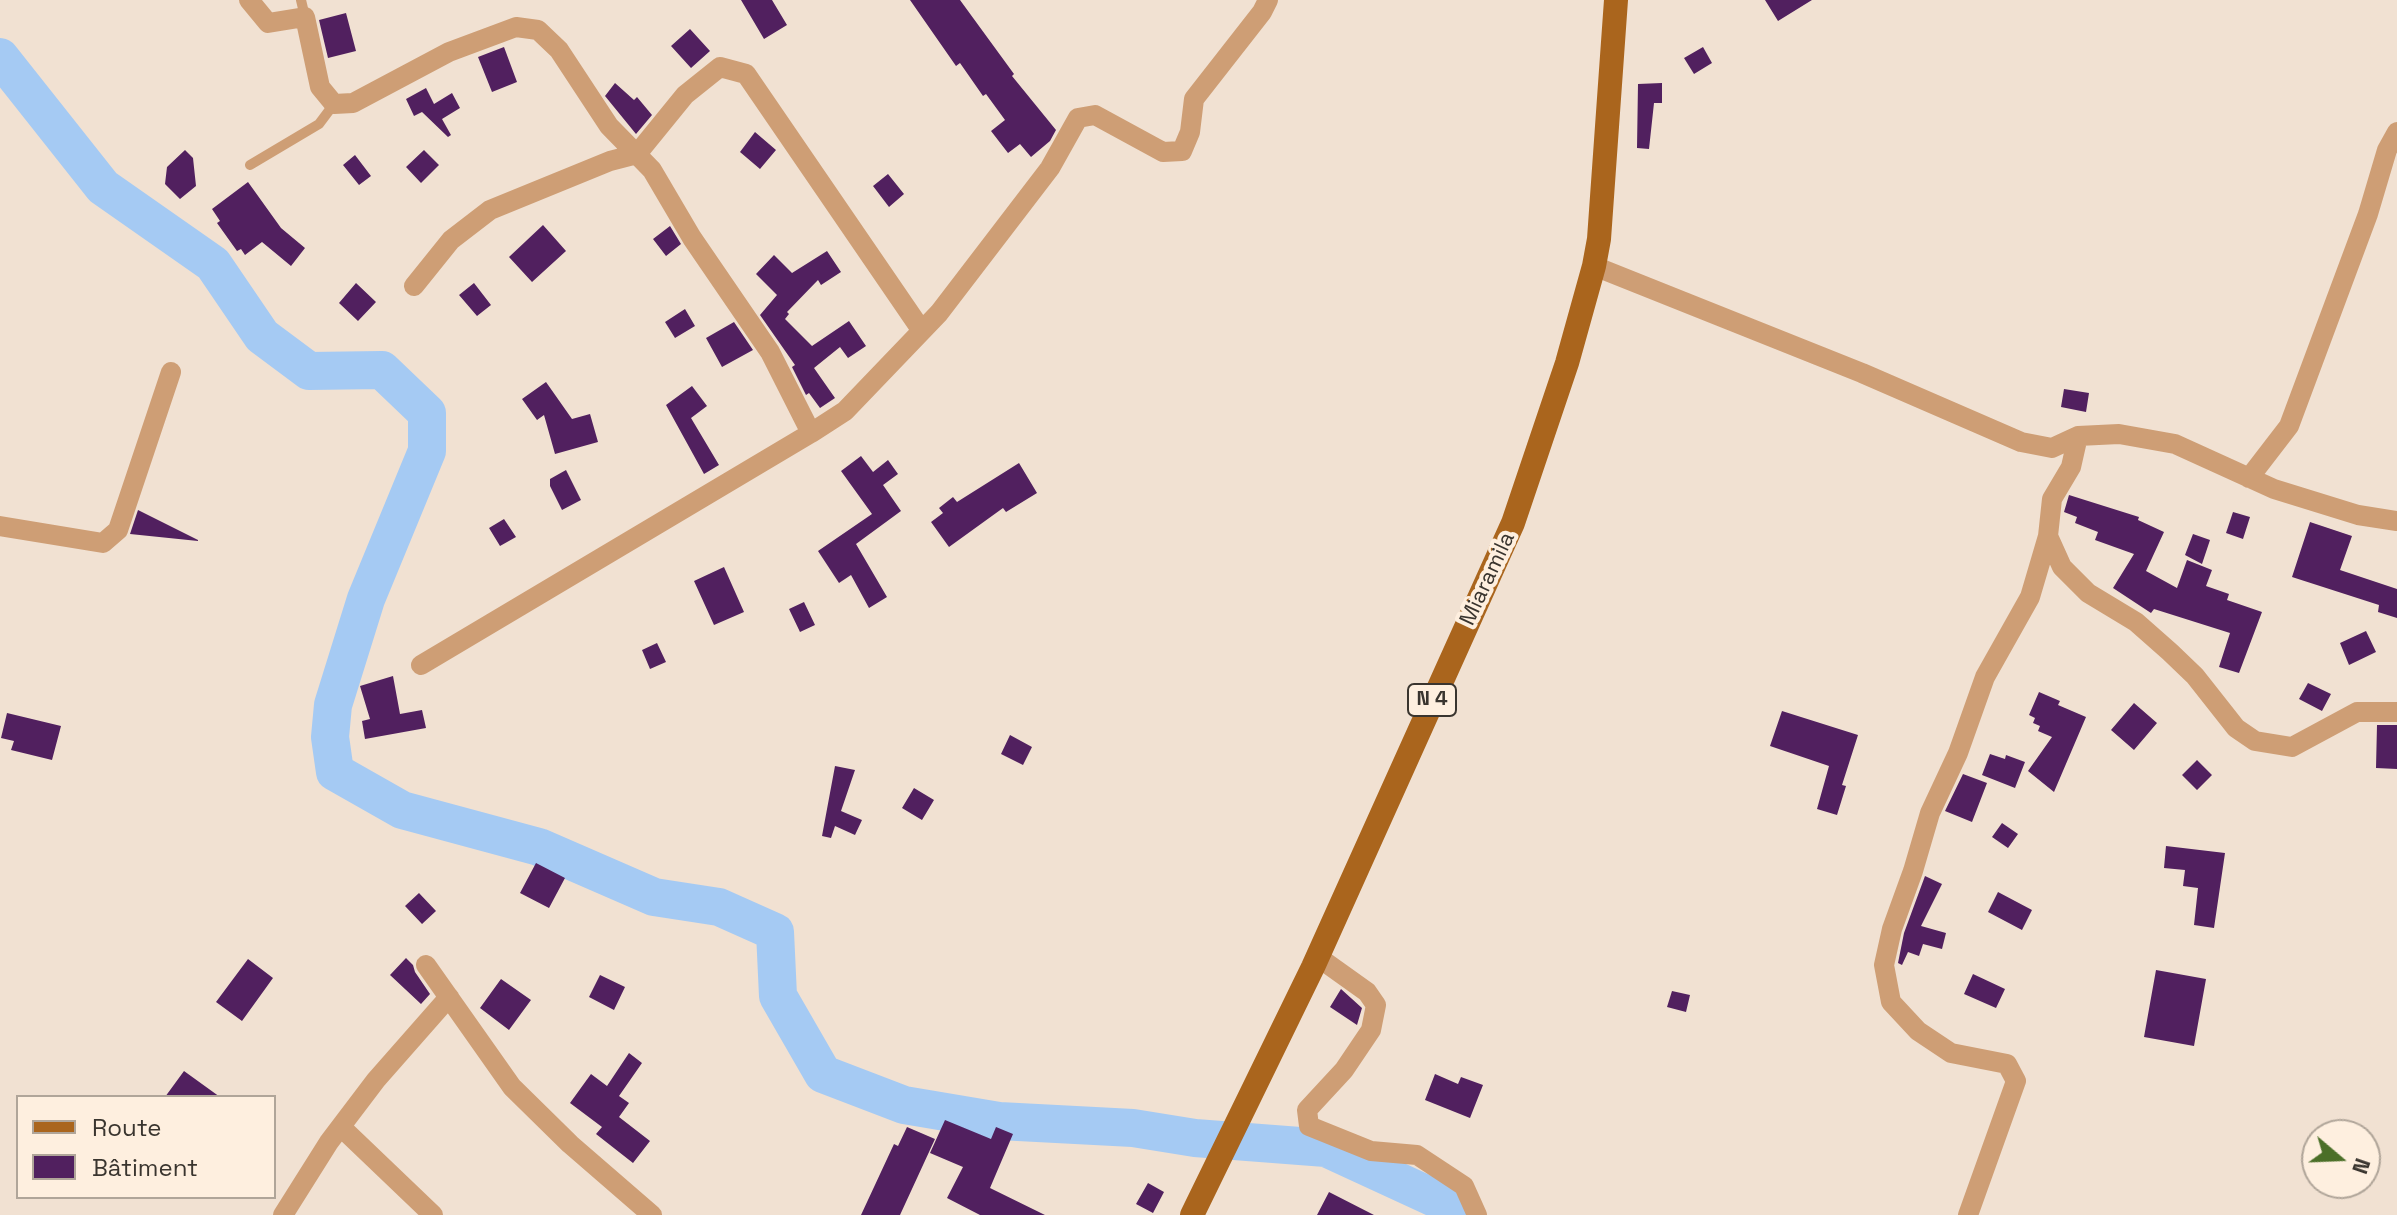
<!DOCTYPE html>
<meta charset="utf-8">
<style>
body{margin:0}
#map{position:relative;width:2397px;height:1215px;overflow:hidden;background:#f1e1d2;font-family:"Space Grotesk",sans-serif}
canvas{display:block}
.legend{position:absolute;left:16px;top:1095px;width:260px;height:104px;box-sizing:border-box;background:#feefdf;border:2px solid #b0a599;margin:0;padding:10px 14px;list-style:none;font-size:24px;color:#3a352f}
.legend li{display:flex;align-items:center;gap:16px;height:40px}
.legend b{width:40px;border:2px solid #b0a599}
.north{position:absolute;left:2301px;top:1119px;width:80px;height:80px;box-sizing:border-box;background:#feefdf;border:2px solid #b0a599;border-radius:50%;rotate:109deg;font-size:22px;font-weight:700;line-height:32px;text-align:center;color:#3a352f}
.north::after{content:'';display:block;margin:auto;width:28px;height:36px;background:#4b6f28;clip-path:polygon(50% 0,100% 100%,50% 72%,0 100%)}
</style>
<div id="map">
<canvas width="2397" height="1215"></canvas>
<ul class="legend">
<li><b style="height:10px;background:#aa651d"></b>Route</li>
<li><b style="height:22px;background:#51205f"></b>Bâtiment</li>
</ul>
<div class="north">N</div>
</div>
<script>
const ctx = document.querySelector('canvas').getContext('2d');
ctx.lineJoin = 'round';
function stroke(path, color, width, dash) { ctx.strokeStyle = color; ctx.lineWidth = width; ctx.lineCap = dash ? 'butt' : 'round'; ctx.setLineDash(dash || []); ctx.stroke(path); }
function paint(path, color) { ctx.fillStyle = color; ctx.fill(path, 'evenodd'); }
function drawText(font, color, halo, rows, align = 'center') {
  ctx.font = font + ' "Space Grotesk",sans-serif'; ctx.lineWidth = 8; ctx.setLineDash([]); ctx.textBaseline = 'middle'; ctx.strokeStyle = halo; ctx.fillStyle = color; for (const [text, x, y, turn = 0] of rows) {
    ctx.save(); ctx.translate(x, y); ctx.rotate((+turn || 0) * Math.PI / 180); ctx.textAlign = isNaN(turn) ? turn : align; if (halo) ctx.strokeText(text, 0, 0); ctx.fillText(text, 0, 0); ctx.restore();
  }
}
stroke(new Path2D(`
 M0,57L103,187L213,264L262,336L309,371L382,370L427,413V451L366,599L333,705L330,737L335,772L402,810L539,847L654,897L719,907L775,932L778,996L823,1074L904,1105L999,1121L1133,1128L1195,1138L1326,1148L1441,1201L1450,1215`), '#a5caf3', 38);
paint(new Path2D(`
 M741,0H772L787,25L764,39Z
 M910,0H960L1014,74L1012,76L1056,130L1050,141L1031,157L1020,144L1008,153L991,131L1005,120L986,94L983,96L960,63L956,66Z
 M1765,0H1812L1778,21Z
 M346,13L356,51L328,58L319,20Z
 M690,29L710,51L691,68L671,46Z
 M504,47L517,82L492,92L478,57Z
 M1703,47L1712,63L1694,74L1684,58Z
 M615,83L634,100L637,97L652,115L636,134L605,96Z
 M1662,83V103H1654L1649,149L1637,148L1638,84Z
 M426,88L434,104L452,93L460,108L442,119L451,135L448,137L422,112L414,116L406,99Z
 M755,132L776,150L760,169L740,152Z
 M185,150L193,158L196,186L180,199L165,184L167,167Z
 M424,150L439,165L421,183L406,167Z
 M355,155L371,176L359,185L343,165Z
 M888,174L904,194L889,207L873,186Z
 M248,182L281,228L305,248L291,266L262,242L245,255L241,249L237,251L217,223L220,221L212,209Z
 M543,225L566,251L532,282L509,257Z
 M670,226L681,244L666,256L653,239Z
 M827,251L841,272L821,285L818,280L787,312L789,314L785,319L812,346L849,321L866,346L848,358L840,347L814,368L835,398L820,408L809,393L806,395L792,367L795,365L760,315L777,295L756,274L774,255L792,273Z
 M356,283L376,302L358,321L339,303Z
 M474,283L491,305L477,316L459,295Z
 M685,309L695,326L675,338L665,322Z
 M734,322L753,350L722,367L706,338Z
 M546,382L572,419L590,414L598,442L555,454L544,415L537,420L522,399Z
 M692,386L707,406L691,418L719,465L704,474L666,405Z
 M2064,389L2089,393L2086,412L2061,407Z
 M861,456L873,472L888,460L898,474L883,485L901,511L856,544L887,597L869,608L851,575L839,583L818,551L872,514L841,471Z
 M1019,463L1037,493L1006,512L1003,508L949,547L931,522L943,513L939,508L953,497L957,502Z
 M566,470L581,500L562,510L550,486V479Z
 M2069,495L2139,517L2138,520L2164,532L2146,571L2177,588L2187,560L2212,570L2206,586L2229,594L2227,600L2262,612L2239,673L2219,667L2230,633L2154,609L2151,613L2113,588L2134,554L2095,540L2098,532L2075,523L2077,517L2064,512Z
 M138,510L198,540V541L130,534Z
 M2233,512L2250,517L2243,539L2226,533Z
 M504,519L516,537L500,546L489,528Z
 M2310,522L2352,536L2340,570L2397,589V618L2378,612L2379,605L2292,577Z
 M2193,534L2210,540L2202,564L2185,555Z
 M724,567L744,612L714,625L694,581Z
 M804,602L815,625L800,632L789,609Z
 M2366,631L2376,652L2349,665L2340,643Z
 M657,643L666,662L650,669L642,650Z
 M393,676L400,714L422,710L426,728L365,739L362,721L370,719L360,686Z
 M2308,683L2331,694L2322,711L2299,699Z
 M2039,692L2060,701L2058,705L2086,717L2054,792L2028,771L2052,737L2038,731L2040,726L2033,723L2035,718L2029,715Z
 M2134,703L2157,723L2134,750L2111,730Z
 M1782,711L1858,735L1842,785L1846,786L1837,815L1817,809L1829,766L1770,746Z
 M7,713L61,726L52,760L11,750L14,741L1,738Z
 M2377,725H2397V769L2376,768Z
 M1010,735L1032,747L1023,765L1001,754Z
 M1990,754L2005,759L2006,755L2025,762L2015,788L1982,775Z
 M2197,760L2212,775L2197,790L2182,775Z
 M835,766L855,770L841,811L862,820L855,835L835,826L831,838L822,836Z
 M1963,774L1987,783L1972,822L1945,811Z
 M914,788L934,800L922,820L902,808Z
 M2002,823L2018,834L2008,848L1992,837Z
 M2166,846L2225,853L2214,928L2194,925L2198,888L2183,886L2185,870L2164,868Z
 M536,863L565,878L549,908L520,893Z
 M1925,876L1942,884L1921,926L1946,933L1942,949L1923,944L1919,956L1908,952L1902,965L1898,963L1904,933Z
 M1998,892L2032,910L2022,930L1988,912Z
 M419,893L436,911L422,924L405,906Z
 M406,958L413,965L415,972L430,994L421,1004L390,975Z
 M248,959L273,978L242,1021L216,1002Z
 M2156,970L2206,979L2194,1046L2144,1037Z
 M1973,974L2005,989L1996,1008L1964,994Z
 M600,975L625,987L614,1010L589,997Z
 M501,979L531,1000L509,1030L480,1008Z
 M1341,989L1362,1008L1357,1025L1330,1007Z
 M1672,991L1690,995L1686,1012L1667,1007Z
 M629,1053L642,1063L619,1096L629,1103L619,1117L650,1141L633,1163L596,1134L602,1127L570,1103L591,1074L607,1086Z
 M184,1071L220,1097H165Z
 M1435,1074L1458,1084L1461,1077L1483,1085L1470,1118L1425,1100Z
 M945,1120L991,1139L996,1127L1013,1134L990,1188L1045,1215H980L947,1198L963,1167L930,1153Z
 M907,1127L935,1139L900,1215H861L894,1144L898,1146Z
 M1148,1183L1164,1192L1153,1213L1136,1204Z
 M1329,1192L1374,1215H1317Z`), '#51205f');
stroke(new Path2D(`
 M301,0L305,17
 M250,165L319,124L334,104`), '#ce9e75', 10);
stroke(new Path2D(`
 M249,0L268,23L305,17L320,87L334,104L353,103L449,52L516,27L538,30L559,50L609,126L652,170L692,238L770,352L811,433
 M1594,266L1862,373L2021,442L2052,448L2078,436L2119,434L2175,444L2274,489L2358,515L2397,521
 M414,286L451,240L490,210L610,161L637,154L685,95L720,67L746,74L922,331
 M2078,436L2071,467L2052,499L2048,536L2062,567L2088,593L2136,622L2170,652L2195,676L2236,728L2255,741L2292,747L2357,712H2397
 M2249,478L2289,426L2368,214L2387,150L2397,132
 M0,526L103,543L118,530L171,372
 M421,665L811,433L845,411L939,313L1050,168L1078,118L1095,115L1163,152L1182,151L1190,132L1194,99L1262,12L1268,0
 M1318,957L1367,992L1376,1005L1371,1030L1344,1070L1307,1110L1309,1126L1371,1151L1417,1155L1464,1186L1477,1215
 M426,965L512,1087L570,1144L652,1215
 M341,1127L433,1215
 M283,1215L329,1142L376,1080L449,997
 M1968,1215L2016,1081L2007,1064L1951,1053L1918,1031L1891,1002L1884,965L1892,929L1913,871L1930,813L1958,753L1985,677L2030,597L2048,536`), '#ce9e75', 20);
stroke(new Path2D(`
 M1192,1215L1313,967L1513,523L1567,363L1594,266L1599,239L1616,0`), '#aa651d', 24);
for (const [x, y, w] of [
 [1432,700,48]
]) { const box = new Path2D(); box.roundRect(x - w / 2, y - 16, w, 32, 6); ctx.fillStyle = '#feefdf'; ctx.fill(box); stroke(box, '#3a352f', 2); }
drawText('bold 20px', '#3a352f', null, [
 ["N 4",1432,700]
]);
drawText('22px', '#3a352f', '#feefdf', [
 ["Miaramila",1488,579,-65]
]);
</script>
